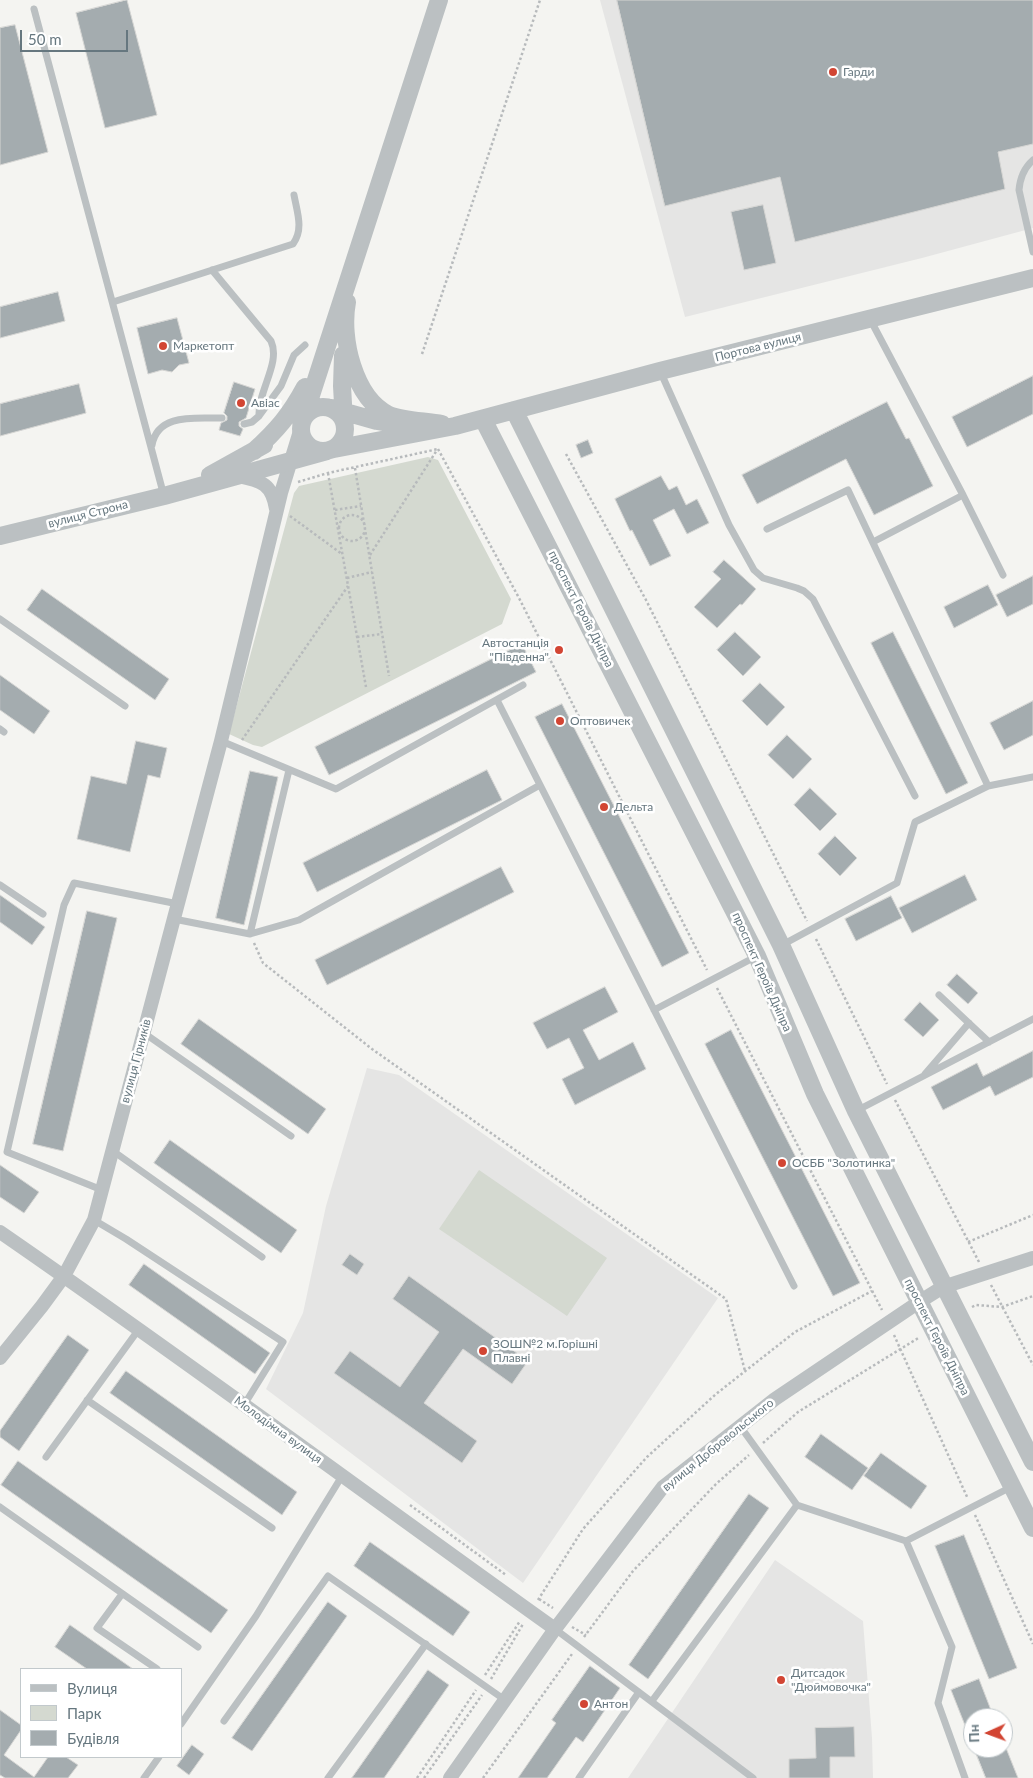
<!DOCTYPE html>
<meta charset="utf-8">
<style>
body{margin:0}
#map{position:relative;width:1033px;height:1778px;overflow:hidden;background:#f4f4f1;font-family:Lato,sans-serif}
canvas{display:block}
.legend{position:absolute;left:20px;top:1668px;width:162px;height:90px;box-sizing:border-box;background:#fff;border:1px solid #c2c9cc;margin:0;padding:6px 9px;list-style:none;font-size:15px;color:#66777f}
.legend li{display:flex;align-items:center;gap:10px;height:25px}
.legend b{width:25px;border:1px solid #c2c9cc}
.north{position:absolute;left:963px;top:1708px;width:50px;height:50px;box-sizing:border-box;background:#fff;border:1px solid #c2c9cc;border-radius:50%;rotate:268deg;font-size:14px;font-weight:700;line-height:20px;text-align:center;color:#66777f}
.north::after{content:'';display:block;margin:auto;width:18px;height:22px;background:#d24533;clip-path:polygon(50% 0,100% 100%,50% 72%,0 100%)}
.scale{position:absolute;left:20px;top:30px;width:108px;height:22px;box-sizing:border-box;border:2px solid #66777f;border-top:0;padding-left:6px;font-size:15px;line-height:18px;white-space:nowrap;color:#66777f;-webkit-text-stroke:4px #fff;paint-order:stroke}
</style>
<div id="map">
<canvas width="1033" height="1778"></canvas>
<ul class="legend">
<li><b style="height:6px;background:#bbc0c2"></b>Вулиця</li>
<li><b style="height:14px;background:#d4d9d0"></b>Парк</li>
<li><b style="height:14px;background:#a4acaf"></b>Будівля</li>
</ul>
<div class="north">Пн</div>
<div class="scale">50 m</div>
</div>
<script>
const ctx = document.querySelector('canvas').getContext('2d');
ctx.lineJoin = 'round';
function paint(path, color) { ctx.fillStyle = color; ctx.fill(path, 'evenodd'); }
function stroke(path, color, width, dash) { ctx.strokeStyle = color; ctx.lineWidth = width; ctx.lineCap = dash ? 'butt' : 'round'; ctx.setLineDash(dash || []); ctx.stroke(path); }
function drawText(font, color, halo, rows, align = 'center') {
  ctx.font = font + ' Lato,sans-serif'; ctx.lineWidth = 5; ctx.setLineDash([]); ctx.textBaseline = 'middle'; ctx.strokeStyle = halo; ctx.fillStyle = color; for (const [text, x, y, turn = 0] of rows) {
    ctx.save(); ctx.translate(x, y); ctx.rotate((+turn || 0) * Math.PI / 180); ctx.textAlign = isNaN(turn) ? turn : align; if (halo) ctx.strokeText(text, 0, 0); ctx.fillText(text, 0, 0); ctx.restore();
  }
}
paint(new Path2D(`
 M600,0H1033V228L922,258L685,317Z
 M367,1068L399,1075L718,1298L523,1583L266,1389L303,1313L326,1206Z
 M775,1560L863,1621L872,1738L873,1778H628Z`), '#e5e5e4');
paint(new Path2D(`
 M428,457L438,460L511,599L502,624L262,747L253,745L229,734L294,493L299,486Z
 M479,1170L607,1258L567,1316L439,1229Z`), '#d4d9d0');
const building = new Path2D(`
 M127,0L157,115L105,128L76,13Z
 M617,0H1033V144L998,152L1005,189L795,242L780,177L665,206Z
 M15,25L48,152L0,165V28Z
 M763,205L776,263L744,270L731,212Z
 M58,292L65,321L0,338V307Z
 M177,318L189,363L179,365L172,372L162,370L148,374L137,328Z
 M1033,376V414L967,447L952,417Z
 M234,382L255,389L246,418L239,422V426L243,429L240,436L219,430L221,423L227,420V416L224,413Z
 M79,384L86,413L0,436V404Z
 M887,402L906,439L909,438L933,486L874,515L846,459L757,504L742,475Z
 M588,440L593,453L581,458L576,445Z
 M661,476L669,490L677,486L686,505L697,499L709,523L687,534L674,509L653,520L671,556L650,566L632,530L630,531L615,499Z
 M724,560L756,589L742,605L740,604L717,628L694,607L721,579L713,572Z
 M1033,576V604L1007,617L996,595Z
 M988,585L998,605L954,628L944,607Z
 M42,589L169,679L155,700L27,610Z
 M735,632L761,657L743,676L717,650Z
 M893,632L968,783L946,794L871,643Z
 M522,644L536,672L329,775L315,747Z
 M0,675L50,711L34,734L0,710Z
 M760,683L785,707L767,726L742,701Z
 M1033,701V735L1004,750L990,723Z
 M562,704L689,953L662,967L535,717Z
 M787,735L812,759L793,779L768,755Z
 M136,741L167,748L160,778L148,775L130,852L77,839L91,776L126,784Z
 M487,770L502,800L317,892L303,863Z
 M250,771L278,777L244,925L216,918Z
 M810,788L837,814L820,831L794,805Z
 M835,836L857,858L840,876L818,854Z
 M501,867L514,892L327,985L315,960Z
 M965,875L977,900L912,933L899,908Z
 M0,895L45,927L32,945L0,922Z
 M891,896L902,918L856,941L845,919Z
 M87,911L117,918L63,1151L33,1144Z
 M957,974L978,993L968,1004L947,985Z
 M605,987L618,1012L583,1030L599,1060L633,1042L646,1069L575,1105L562,1079L584,1068L569,1038L547,1049L533,1023Z
 M920,1002L939,1020L923,1037L904,1020Z
 M199,1019L326,1109L308,1134L181,1044Z
 M731,1030L860,1283L833,1296L705,1044Z
 M1033,1051V1077L995,1096L990,1086L943,1110L931,1087L977,1063L983,1076Z
 M170,1140L297,1230L281,1253L154,1163Z
 M0,1165L39,1192L24,1213L0,1197Z
 M350,1254L364,1264L357,1275L342,1265Z
 M144,1264L270,1353L255,1374L129,1285Z
 M409,1276L528,1361L512,1384L463,1349L424,1403L477,1441L462,1463L334,1373L350,1351L400,1387L439,1332L393,1299Z
 M68,1335L89,1350L19,1451L0,1437V1431Z
 M126,1371L297,1492L282,1515L110,1393Z
 M821,1434L868,1468L852,1490L805,1457Z
 M881,1453L927,1486L911,1509L864,1476Z
 M18,1461L228,1610L211,1633L1,1485Z
 M749,1494L769,1508L648,1679L629,1665Z
 M964,1535L1017,1668L989,1679L935,1546Z
 M370,1542L470,1612L453,1636L354,1566Z
 M328,1602L347,1616L252,1751L232,1738Z
 M70,1625L133,1669H87L55,1647Z
 M590,1666L620,1688L583,1742L576,1737L547,1778H518L556,1723L552,1720Z
 M428,1670L449,1685L384,1778H352Z
 M979,1679L994,1718H973L972,1743L951,1690Z
 M0,1710L21,1725V1730L4,1755L34,1777L48,1757H66L78,1765L68,1778H5L0,1775Z
 M854,1727L855,1757H830V1778H789V1759L816,1758L815,1728Z
 M192,1745L204,1754L189,1775L177,1766Z
 M974,1748H1006L1018,1778H986Z`);
paint(building, '#a4acaf');
stroke(building, '#d5d5d3', 1);
stroke(new Path2D(`
 M422,354L540,0
 M438,449L519,598L707,970
 M566,454L646,600L807,921
 M355,468L389,676
 M328,473L366,687
 M298,482L328,473L438,449
 M335,510L361,506
 M339 528a13 13 0 1 1 26 0a13 13 0 1 1-26 0Z
 M290,516L342,554
 M370,555L437,450
 M347,578L372,572
 M357,637L382,634
 M242,740L348,586
 M816,939L887,1084
 M254,943L263,963L372,1049L726,1299L745,1371
 M717,988L882,1310
 M895,1100L979,1262
 M968,1242L1033,1215
 M991,1285L1033,1365
 M972,1307L976,1305L1002,1307L1033,1296
 M894,1335L968,1499
 M763,1443L798,1412L920,1337
 M410,1505L506,1575
 M975,1515L1033,1644
 M539,1599L553,1608
 M538,1600L583,1529L647,1457L716,1394L795,1332L872,1291
 M572,1627L586,1635
 M584,1637L633,1571L716,1484L749,1455
 M485,1675L520,1621
 M491,1679L523,1624
 M417,1778L476,1690
 M424,1778L482,1695
 M483,1778L572,1654`), '#b7babc', 2.5, [2.5, 2.5]);
stroke(new Path2D(`
 M34,9L164,496
 M1033,160C1024,168 1020,178 1019,190L1033,252
 M212,270L271,341C281,363 258,390 259,416
 M113,302L293,244C304,229 297,212 294,195
 M870,319L963,495L873,542
 M661,373L729,525L754,570L763,578L797,588L804,591L813,599L915,796
 M244,424L252,422L259,416L281,386L294,355L305,345
 M152,445C158,412 197,419 222,418
 M963,495L1003,575
 M767,529L848,490L988,786
 M0,619L125,706
 M497,700L794,1286
 M0,729L4,732
 M221,741L336,789L523,685
 M0,885L43,914
 M174,919L250,934L299,920L540,785
 M250,934L289,770
 M782,945L897,883L915,822L988,786L1033,777
 M939,995L989,1042
 M654,1010L757,956
 M144,1033L291,1136
 M925,1074L969,1023
 M856,1111L1033,1019
 M113,1151L262,1257
 M102,1190L7,1152L64,905L74,883L178,904
 M94,1220L126,1239L283,1342L244,1405
 M87,1400L272,1528
 M740,1426L797,1505
 M46,1457L139,1329
 M0,1507L198,1647
 M906,1541L1013,1486
 M122,1594L97,1628L157,1669
 M555,1629L753,1778
 M652,1701L797,1505L906,1541L952,1647L938,1703L965,1778
 M224,1721L328,1576L505,1700
 M181,1724L256,1616L342,1476
 M144,1778L159,1757
 M328,1778L426,1644
 M579,1778L639,1692`), '#bbc0c2', 7);
stroke(new Path2D(`
 M238,476C262,481 272,484 276,509
 M0,1232C187,1361 370,1497 555,1629
 M0,1358L42,1306L64,1276L94,1220L221,741L281,493L300,431
 M450,1778L555,1629L663,1487L775,1399L919,1302L943,1287L1033,1258`), '#bbc0c2', 14);
stroke(new Path2D(`
 M347,302C340,338 354,398 389,415C403,421 427,421 442,424
 M343,355L342,386L344,421
 M301 429a22 22 0 1 1 44 0a22 22 0 1 1-44 0Z
 M331,408L377,421L400,425
 M514,410L781,945L856,1111L1033,1462
 M304,417L439,0
 M483,419L757,956L815,1094L1033,1528
 M334,449L455,426L660,371L1033,278
 M254,451C277,430 290,415 305,387
 M210,475L264,445
 M0,536L164,496L327,451`), '#bbc0c2', 18);
for (const [x, y, r, color] of [
 [833,72,5,"#d24533"],
 [163,346,5,"#d24533"],
 [241,403,5,"#d24533"],
 [559,650,5,"#d24533"],
 [560,721,5,"#d24533"],
 [604,807,5,"#d24533"],
 [782,1163,5,"#d24533"],
 [483,1351,5,"#d24533"],
 [781,1680,5,"#d24533"],
 [584,1704,5,"#d24533"]
]) { const dot = new Path2D(); dot.arc(x, y, r, 0, 2 * Math.PI); ctx.fillStyle = color; ctx.fill(dot); stroke(dot, '#fff', 2); }
drawText('12px', '#66777f', '#fff', [
 ["Гарди",843,72],
 ["Маркетопт",173,346],
 ["Авіас",251,403],
 ["Автостанція",549,643,"right"],
 ["\"Південна\"",549,657,"right"],
 ["Оптовичек",570,721],
 ["Дельта",614,807],
 ["ОСББ \"Золотинка\"",792,1163],
 ["ЗОШ№2 м.Горішні",493,1344],
 ["Плавні",493,1358],
 ["Дитсадок",791,1673],
 ["\"Дюймовочка\"",791,1687],
 ["Антон",594,1704]
], 'left');
drawText('12px', '#66777f', '#fff', [
 ["Портова вулиця",758,347,-14],
 ["вулиця Строна",88,514,-14],
 ["проспект Героїв Дніпра",581,609,63],
 ["проспект Героїв Дніпра",762,972,66],
 ["вулиця Гірників",136,1061,-75],
 ["проспект Героїв Дніпра",937,1337,63],
 ["Молодіжна вулиця",278,1430,36],
 ["вулиця Добровольського",718,1445,-39]
]);
</script>
